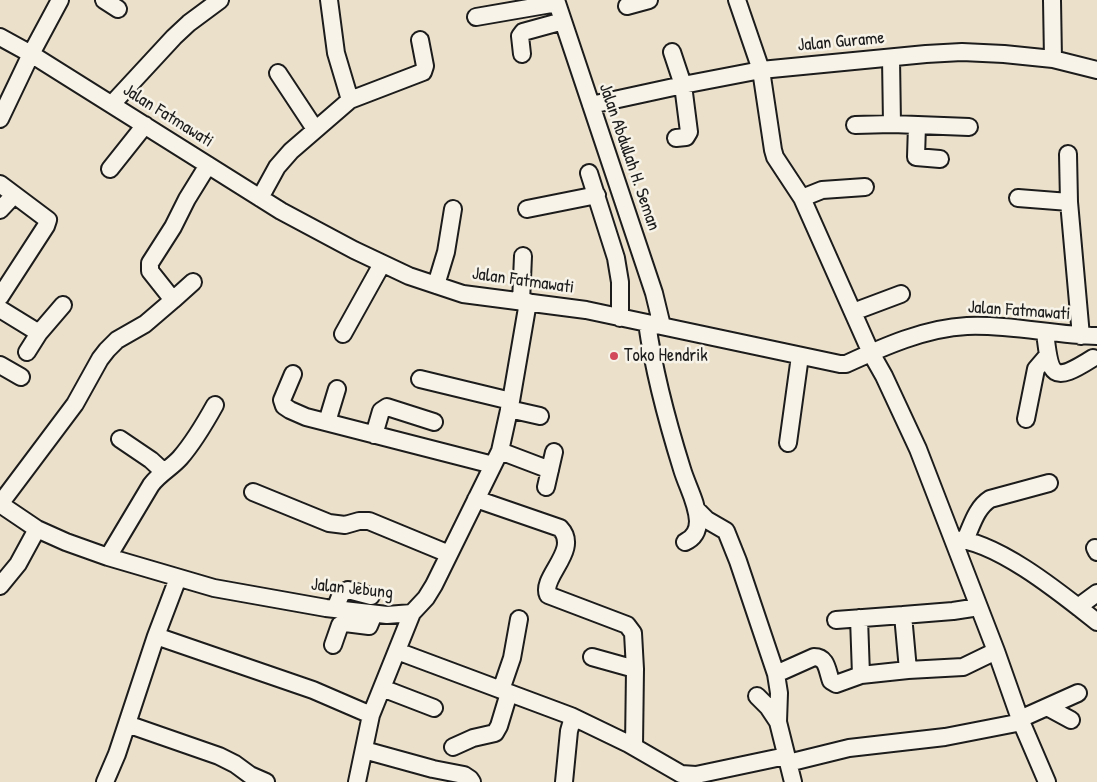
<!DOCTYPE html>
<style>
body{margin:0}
canvas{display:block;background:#ebe0ca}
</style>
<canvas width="1097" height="782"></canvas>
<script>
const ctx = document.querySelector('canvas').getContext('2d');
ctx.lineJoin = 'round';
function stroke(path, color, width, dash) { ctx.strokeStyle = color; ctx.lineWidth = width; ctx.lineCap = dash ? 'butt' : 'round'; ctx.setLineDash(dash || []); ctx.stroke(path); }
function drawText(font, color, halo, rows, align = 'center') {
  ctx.font = font + ' "Patrick Hand",sans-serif'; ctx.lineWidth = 5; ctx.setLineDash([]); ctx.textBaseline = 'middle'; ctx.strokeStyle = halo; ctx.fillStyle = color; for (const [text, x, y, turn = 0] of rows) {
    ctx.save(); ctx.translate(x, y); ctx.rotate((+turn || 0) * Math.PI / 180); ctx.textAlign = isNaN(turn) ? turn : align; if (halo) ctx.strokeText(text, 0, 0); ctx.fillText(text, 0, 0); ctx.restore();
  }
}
const minor = new Path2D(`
 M104,0L118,9
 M556,0L654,293L662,326
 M737,0L761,70L773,150L775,157L802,198L871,353L884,376L918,449L996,651L1020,719L1047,782
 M1052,0L1053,59
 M627,6L649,0
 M476,17L557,3
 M0,37L31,54L281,211L354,250L409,276L463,294L586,310L840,364H846C883,347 925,328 967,326C1010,324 1053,335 1097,336
 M672,52L683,85L689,132L686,137L676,138
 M522,54L520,36L523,32L563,21
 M891,58L892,124
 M278,73L315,129
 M350,100L423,72L425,66L420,40
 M112,104L174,37L189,23L220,0
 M591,105L683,85L761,70L926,54L962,52L1004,54L1053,59L1097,70
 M0,119L31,54L60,0
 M855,125L892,124L969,127
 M917,125L916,157L940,159
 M1068,154L1069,202
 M110,169L145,125
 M589,173L616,258L620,282V318
 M0,184L48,220L46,226L0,297
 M260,198L277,167L291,151L350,100L336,53L329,0
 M802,198L822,190L865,187
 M1018,198L1069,202L1081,336
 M527,209L597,195
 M0,210L14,195
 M436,285L446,252L453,209
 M173,300L193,282
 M521,302L523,256
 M0,309L39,333L63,305
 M853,312L901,294
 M647,323C654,373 667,421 682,469C687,486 697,502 698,521C698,531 694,538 685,542
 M1045,332C1050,377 1052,384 1093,358
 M343,334L382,264
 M27,352L39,333
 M0,365L21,377
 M293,374L282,400L284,406L290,410L306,417L493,465
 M420,379L511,401
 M509,409L540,416
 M1026,419L1036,369L1048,355
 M327,422L337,389
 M374,435L381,411L387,407L434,422
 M120,439L151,460L164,472
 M788,443L800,356
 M500,451L550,470
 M546,487L554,452
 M253,492L329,523L345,525L359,521H369L449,554
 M476,499L560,528C581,550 540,577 548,595L627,625L633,633L635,669L634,746
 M0,504L37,529L66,542L108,557L214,588L326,608L387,615L412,613L426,598L434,585L500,451L511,401L528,302
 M0,504L75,404L100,359L107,350L117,340L145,324L173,300L150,271V263L173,227L187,199L208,165
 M697,510L707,520L726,531L738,561L776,674L779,693L778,722L793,782
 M953,539C996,540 1063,595 1097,622
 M965,540C972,525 976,508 990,499L1049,483
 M1095,548L1097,552
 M108,557L151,485C159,474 171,468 180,458C194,442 205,423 215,405
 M0,586L18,564L37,529
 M979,607L953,611L903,615L908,670L963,667L996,651
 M1078,607L1097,593
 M335,609L341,594L348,590L371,596
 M859,618L861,675
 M836,620L903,615
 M156,636L313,690L371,715
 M333,645L340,625L345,623L369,626L374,614
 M397,651L571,716L629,744L681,774L696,775L786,756
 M592,657L635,669
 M776,674L814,657C827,657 827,670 831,681L836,684L861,675L908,670
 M382,688L434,708
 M501,690L512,658L519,619
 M757,696L768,707L778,722
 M1047,707L1071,720
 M1020,719L1078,693
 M127,724L219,756L235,764L250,775L266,782
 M453,747L473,738L495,733L499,726L509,693
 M364,750L433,769L464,775L470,779L472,782
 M788,763L849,748L945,737L1022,722
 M105,782L117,754L156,636L178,578
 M357,782L371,715L412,613
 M564,782L569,731L573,717`);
stroke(minor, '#1c1c1c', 20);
stroke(minor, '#f7f3e8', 16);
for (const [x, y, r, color] of [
 [614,356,5,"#d1495b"]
]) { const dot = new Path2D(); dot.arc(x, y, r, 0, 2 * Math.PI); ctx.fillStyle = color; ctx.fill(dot); stroke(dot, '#f7f3e8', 2); }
drawText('18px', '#1c1c1c', '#f7f3e8', [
 ["Jalan Gurame",841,42,-5],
 ["Jalan Fatmawati",168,116,32],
 ["Jalan Abdullah H. Seman",629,157,71],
 ["Jalan Fatmawati",523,281,8],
 ["Jalan Fatmawati",1019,311,4],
 ["Jalan Jebung",352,589,6]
]);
drawText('18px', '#1c1c1c', '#f7f3e8', [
 ["Toko Hendrik",624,356]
], 'left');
</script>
